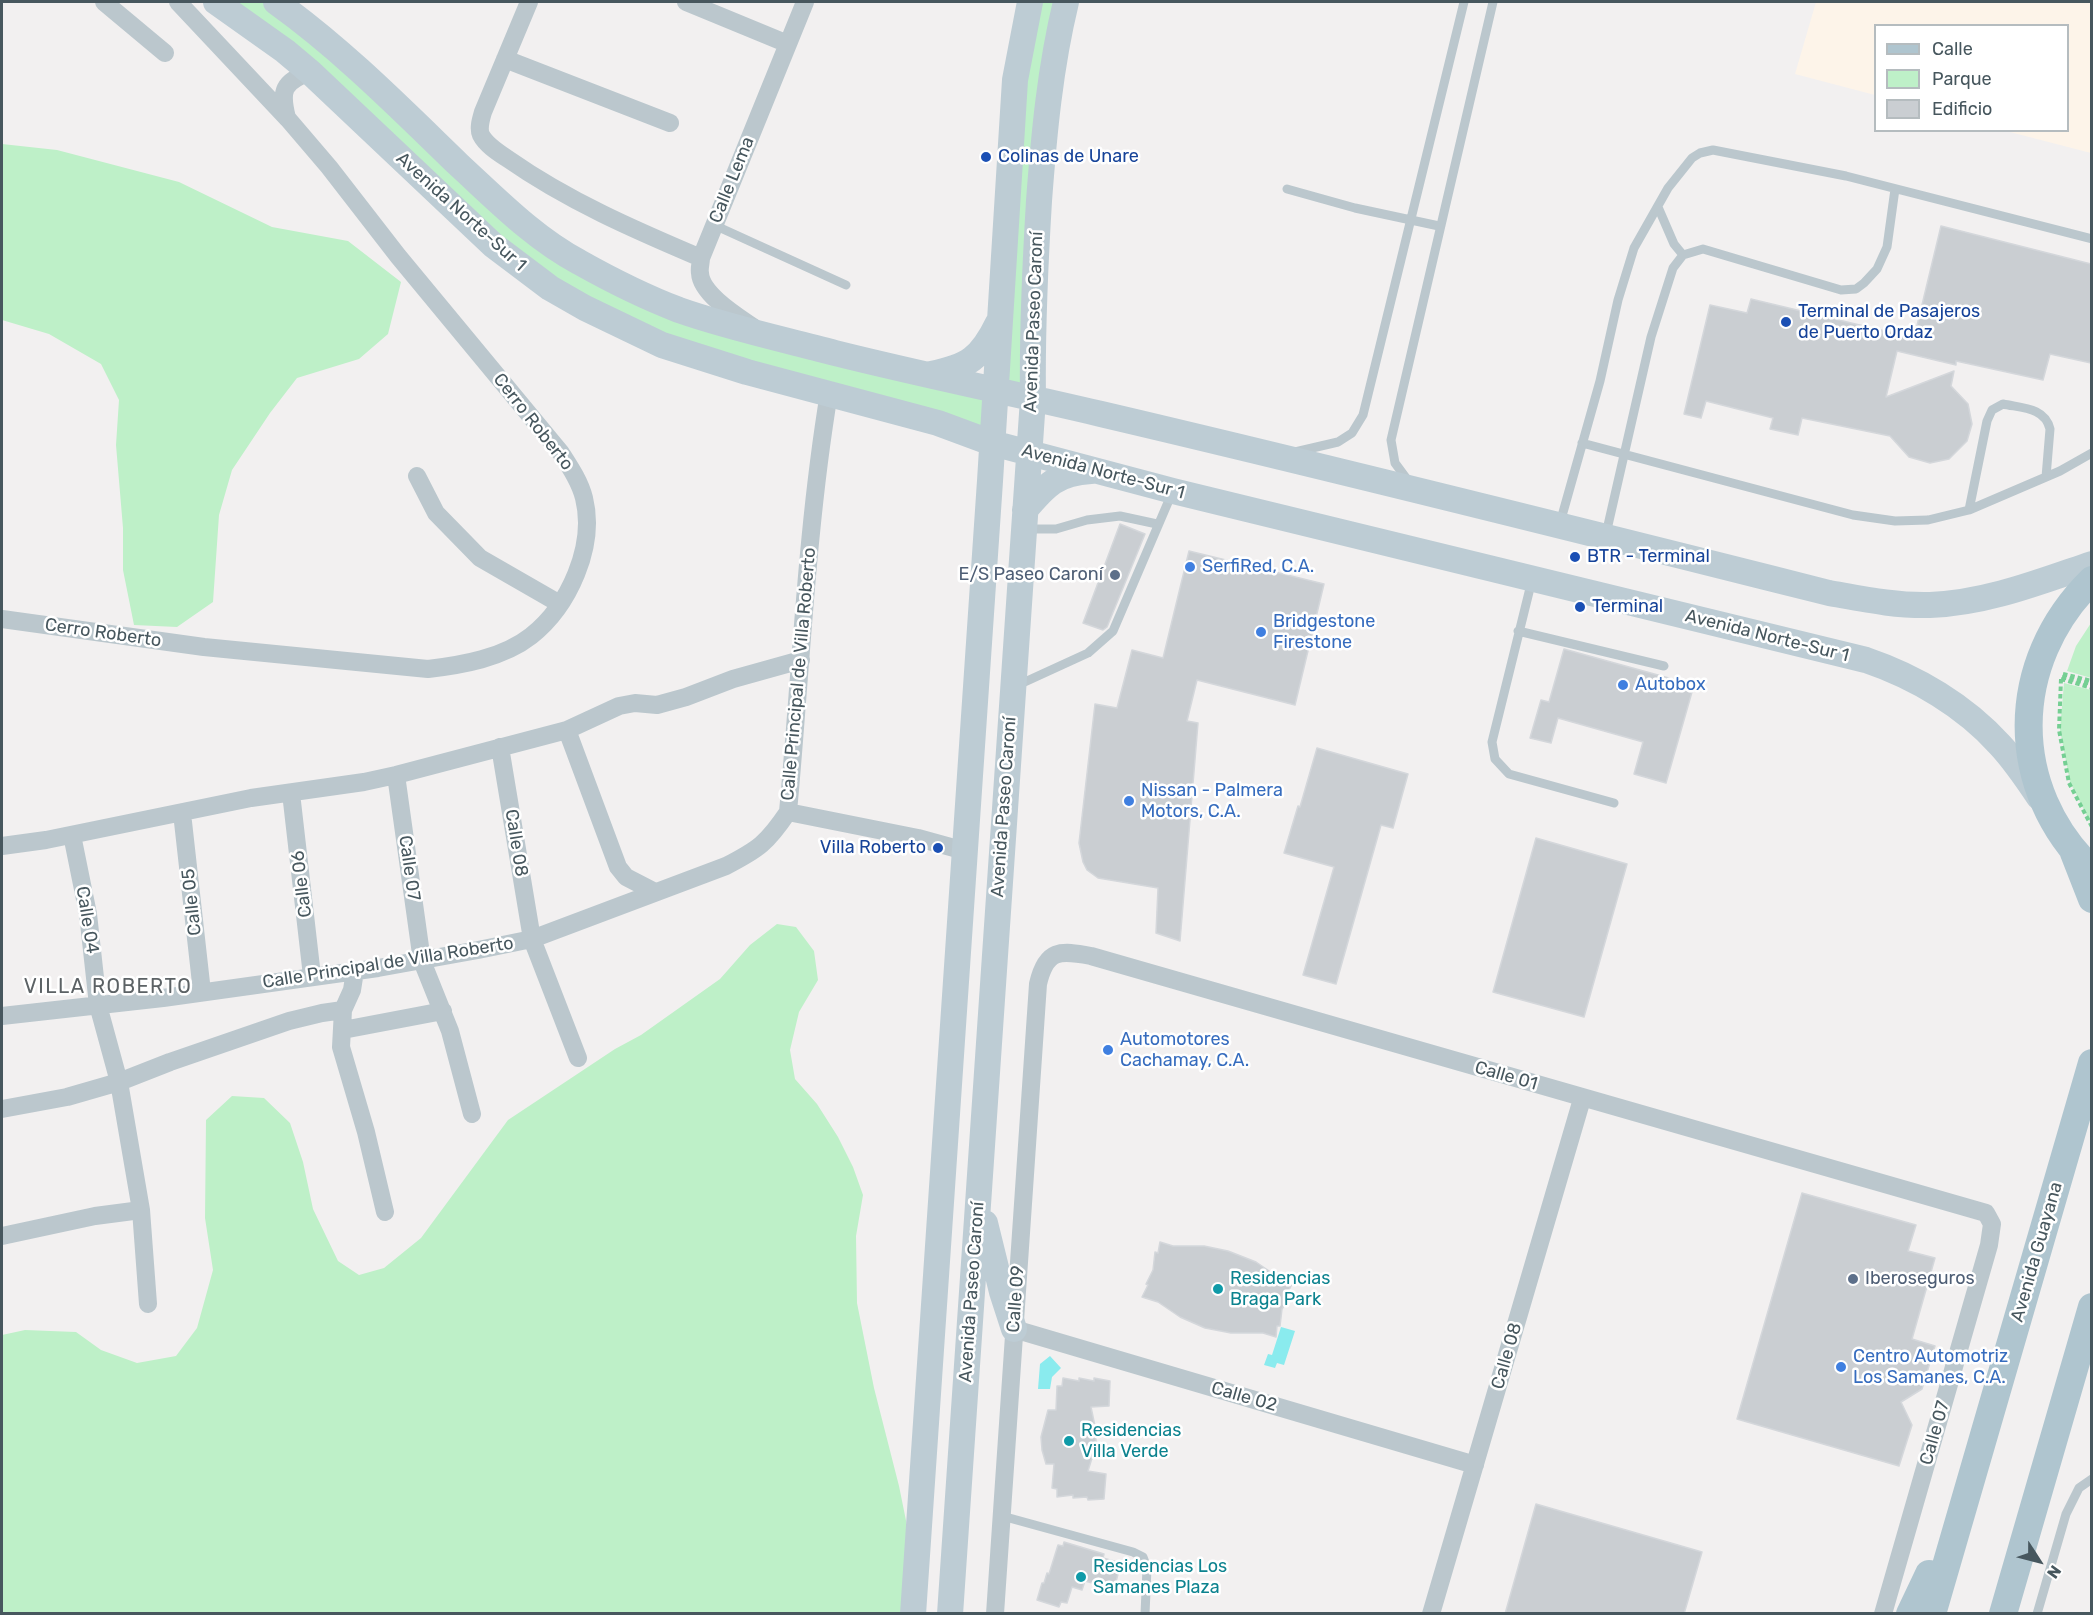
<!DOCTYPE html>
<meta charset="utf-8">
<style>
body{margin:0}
#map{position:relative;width:2093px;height:1615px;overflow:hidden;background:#f2f0f0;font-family:Rubik,sans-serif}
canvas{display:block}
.frame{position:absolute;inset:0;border:3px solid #47575e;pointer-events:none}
.legend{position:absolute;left:1874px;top:24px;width:195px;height:108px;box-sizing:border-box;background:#fff;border:2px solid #b5bcbf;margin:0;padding:8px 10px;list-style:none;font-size:18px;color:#47575e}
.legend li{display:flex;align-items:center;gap:12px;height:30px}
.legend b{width:30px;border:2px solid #b5bcbf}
.north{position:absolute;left:2009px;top:1531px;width:60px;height:60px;-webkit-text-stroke:4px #fff;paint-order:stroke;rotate:126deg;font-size:16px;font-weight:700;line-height:24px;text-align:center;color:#47575e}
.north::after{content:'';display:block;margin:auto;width:21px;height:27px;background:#47575e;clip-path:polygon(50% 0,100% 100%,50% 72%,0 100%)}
</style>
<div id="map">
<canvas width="2093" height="1615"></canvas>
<div class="frame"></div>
<ul class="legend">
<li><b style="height:8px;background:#afc5cf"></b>Calle</li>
<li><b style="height:16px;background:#bef0c8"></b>Parque</li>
<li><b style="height:16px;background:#caced2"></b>Edificio</li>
</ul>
<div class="north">N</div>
</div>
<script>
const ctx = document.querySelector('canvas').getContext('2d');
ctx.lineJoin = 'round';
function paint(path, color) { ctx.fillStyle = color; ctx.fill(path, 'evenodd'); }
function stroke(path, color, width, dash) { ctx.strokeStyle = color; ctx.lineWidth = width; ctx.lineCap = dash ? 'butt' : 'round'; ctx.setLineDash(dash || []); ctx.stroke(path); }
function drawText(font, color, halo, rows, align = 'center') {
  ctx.font = font + ' Rubik,sans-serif'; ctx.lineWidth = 5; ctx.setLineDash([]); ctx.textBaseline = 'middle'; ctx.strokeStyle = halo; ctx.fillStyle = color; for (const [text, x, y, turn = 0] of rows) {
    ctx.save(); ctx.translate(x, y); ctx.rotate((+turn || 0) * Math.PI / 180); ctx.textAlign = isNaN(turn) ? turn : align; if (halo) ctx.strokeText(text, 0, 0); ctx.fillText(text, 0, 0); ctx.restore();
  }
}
paint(new Path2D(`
 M1816,2H2091V153L2006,131L2068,130V26H1876L1875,95L1795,74Z`), '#fdf4e9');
paint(new Path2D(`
 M216,2H276L607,277L995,390L1030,2H1066L1033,399L996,391L992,443L585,308Z
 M2,144L57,150L179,182L272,227L348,241L401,282L388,334L359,359L297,378L270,413L232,470L219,515L213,602L177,627L134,625L123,570V528L116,445L119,400L101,364L49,334L2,320Z
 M2091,623V678L2067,671L2076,646Z
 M2064,683L2091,690V824L2070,782L2060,730Z
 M777,924L796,927L814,951L818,980L799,1012L790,1050L795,1079L817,1104L838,1137L853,1167L863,1195L856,1236L857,1303L874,1388L899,1486L916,1570L913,1613L2,1614V1335L25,1330L76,1332L101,1350L137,1363L176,1356L197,1328L213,1270L205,1218L206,1120L232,1096L264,1098L290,1123L303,1162L313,1209L338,1261L359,1275L384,1268L421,1238L508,1120L615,1049L641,1035L720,979L750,945Z`), '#bef0c8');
paint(new Path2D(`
 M1281,1327L1295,1331L1284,1365L1277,1363L1275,1368L1264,1365L1268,1354L1272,1355Z
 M1050,1356L1061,1368L1052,1377L1050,1389H1038L1040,1364Z`), '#8aebee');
const building = new Path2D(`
 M1941,226L2091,264V363L2050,354L2043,380L1956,361V365L1897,351L1886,397L1954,371L1951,386L1968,404L1972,424L1967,441L1949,459L1930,463L1909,457L1890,436L1802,418L1798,435L1770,429L1773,418L1706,401L1701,418L1684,414L1710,305L1747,313L1751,299L1914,338Z
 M1120,524L1145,534L1107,627L1103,630L1083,623Z
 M1189,551L1324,584L1295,705L1197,680L1187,721L1198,723L1180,941L1156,933L1158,888L1098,878L1087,870L1083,862L1079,843L1095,704L1117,708L1132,650L1163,658Z
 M1564,649L1694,685L1666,783L1634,774L1643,742L1558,718L1551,743L1530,738L1541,700L1549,702Z
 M1317,748L1408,774L1393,828L1381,825L1336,984L1303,975L1334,867L1284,853L1298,806L1300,807Z
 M1536,838L1627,864L1584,1017L1493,992Z
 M1802,1193L1916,1225L1908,1251L1935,1258L1912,1339L1935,1346L1922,1389L1901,1402L1912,1425L1899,1466L1737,1419Z
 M1160,1242L1173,1246H1204L1228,1251L1256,1262L1278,1277L1293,1282L1287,1294L1290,1296L1282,1309L1280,1326H1277L1276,1337L1263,1333H1231L1205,1328L1180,1317L1158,1302L1142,1297L1148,1285L1146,1284L1153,1270L1155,1252L1158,1253Z
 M1063,1378L1079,1381V1378L1094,1381V1378L1110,1381L1109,1406L1091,1407L1096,1431V1445L1088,1471L1106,1474L1104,1499L1088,1500L1087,1497L1073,1498V1495L1057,1497V1489L1052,1488L1054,1464H1046L1042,1450L1041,1437L1048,1410H1056L1057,1386H1062Z
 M1536,1504L1702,1552L1684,1614H1505Z
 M1064,1542L1104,1554L1103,1558L1121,1563L1114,1589L1085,1581L1082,1590L1072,1587L1067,1603L1061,1602L1059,1607L1037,1600L1042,1583H1044L1047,1573L1049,1574L1058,1545L1063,1546Z`);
paint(building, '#caced2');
stroke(building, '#d4d7db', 1.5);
stroke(new Path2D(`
 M2063,674L2092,681
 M2062,677L2092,684
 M2061,679L2059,730L2069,783L2092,827
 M2061,679L2092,688`), '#75cf93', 4, [4.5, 3]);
stroke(new Path2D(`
 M1287,189L1355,208L1439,226
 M1658,207L1674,244L1683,255
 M714,225L846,285
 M1582,443L1853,515L1895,521L1928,520L1969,510L2060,471L2092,453
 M1295,452L1338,442L1352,433L1363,415L1464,2
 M1409,482L1395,463L1391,440L1493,2
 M1969,510L1987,421L1992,410L2003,404C2021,408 2045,407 2050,429L2046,477
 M1560,523L1600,381L1618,300L1634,248L1668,188L1692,158L1700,153L1713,150L1846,176L2092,239
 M1024,529H1056L1087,520L1120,516L1157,524
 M1606,534L1651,337L1673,268L1683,255L1703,249L1841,290L1856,289L1864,283L1877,269L1887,247L1895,189
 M1532,580L1492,742L1495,759L1509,774L1614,803
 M1518,631L1664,666
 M1016,686L1088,653L1113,631L1172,493
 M1002,1516L1133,1552L1143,1557L1147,1568L1145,1614
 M2037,1614L2066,1514L2079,1488L2092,1479`), '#bbc7cd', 9);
stroke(new Path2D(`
 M104,2L165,53
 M529,2L483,112C481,119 478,128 481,135C486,145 499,153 508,159C568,201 635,230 701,258
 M686,2L788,44
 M505,59L670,123
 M287,118C280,90 283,82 310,72
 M753,327C737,316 701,294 700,273C699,268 701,263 701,258L805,2
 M417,476L436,513L480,558L560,604
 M2,619L204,647L428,669C462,665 503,658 531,636C569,606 596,546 584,498C580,482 570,467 561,453L398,256L329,167L288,119L178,2
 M567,730L618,867L626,877L655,892
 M500,747L532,939L578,1058
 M396,775L422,961L450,1031L472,1114
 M291,793L312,976
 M788,812L918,838L965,851
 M182,813L202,992
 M72,835L88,914L98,1005L119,1082L141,1210L148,1304
 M2,846L46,840L251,798L364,782L396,775L567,730L619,706L635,703L657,705L686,697L733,679L801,660
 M355,971L352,990L343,1010L341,1047L366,1132L385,1212
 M2,1016L163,998L378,968L478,950L532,939L726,866C759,849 767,843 788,812C801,672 806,532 829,393
 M343,1030L443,1011
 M2,1109L67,1097L119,1082L170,1062L289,1021L322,1013L343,1010
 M2,1236L95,1216L141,1210
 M1014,1329L1475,1465
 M995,1614L1038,984C1046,949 1060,950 1091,956L1986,1213L1992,1224L1989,1245L1883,1614
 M1431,1614L1582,1099`), '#bbc7cd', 18);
stroke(new Path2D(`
 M216,2L285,51L310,72L493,245L550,288L585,308L662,345L747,372L938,423L992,443L1173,491L1866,660C1916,677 1965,706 2000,745C2015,761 2027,779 2039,797
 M276,2C343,50 401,109 460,166C497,200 534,238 579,262C611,280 645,297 679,310C730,328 783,339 835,353C923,375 1012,393 1101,414C1344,471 1587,532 1829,593C1863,599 1896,606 1930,605C1986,603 2039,582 2092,564
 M931,374C968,367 981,358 998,323
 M1025,510C1046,485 1057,473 1091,471
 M985,1223L1002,1292L1014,1329
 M913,1614L990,481L1015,80L1030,2
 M950,1614L1033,399C1032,333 1035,267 1039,201C1044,134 1050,68 1066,2`), '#bdccd4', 26);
stroke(new Path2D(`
 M2092,580C2008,662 2007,789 2092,870
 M2074,853L2092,899
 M1910,1614L1929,1574
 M1932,1614L2092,1063
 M2003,1614L2092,1307`), '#afc5cf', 28);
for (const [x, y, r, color] of [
 [986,157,6,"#1a4fb4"],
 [1786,322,6,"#1a4fb4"],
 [1575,557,6,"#1a4fb4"],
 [1190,567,6,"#3f7fe0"],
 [1115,575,6,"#5c6f8a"],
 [1580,607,6,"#1a4fb4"],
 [1261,632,6,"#3f7fe0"],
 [1623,685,6,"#3f7fe0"],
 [1129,801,6,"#3f7fe0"],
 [938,848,6,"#1a4fb4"],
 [1108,1050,6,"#3f7fe0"],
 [1853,1279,6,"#5c6f8a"],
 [1218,1289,6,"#0f9aa8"],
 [1841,1367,6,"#3f7fe0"],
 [1069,1441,6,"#0f9aa8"],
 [1081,1577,6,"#0f9aa8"]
]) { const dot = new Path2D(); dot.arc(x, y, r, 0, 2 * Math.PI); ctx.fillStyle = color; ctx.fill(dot); stroke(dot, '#fff', 2); }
drawText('18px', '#164399', '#fff', [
 ["Colinas de Unare",998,157],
 ["Terminal de Pasajeros",1798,312],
 ["de Puerto Ordaz",1798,333],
 ["BTR - Terminal",1587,557],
 ["Terminal",1592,607],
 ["Villa Roberto",926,848,"right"]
], 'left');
drawText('18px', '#47575e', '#fff', [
 ["Calle Lema",732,180,-68],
 ["Avenida Norte-Sur 1",461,212,42],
 ["Avenida Paseo Caroní",1034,322,-88],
 ["Cerro Roberto",533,422,52],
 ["Avenida Norte-Sur 1",1103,472,15],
 ["Cerro Roberto",103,633,8],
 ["Avenida Norte-Sur 1",1767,636,14],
 ["Calle Principal de Villa Roberto",799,674,-85],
 ["Avenida Paseo Caroní",1004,807,-86],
 ["Calle 08",516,843,81],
 ["Calle 07",409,868,82],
 ["Calle 06",302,884,-97],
 ["Calle 05",192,902,-96],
 ["Calle 04",87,920,81],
 ["Calle Principal de Villa Roberto",388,963,-9],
 ["Calle 01",1506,1076,16],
 ["Avenida Guayana",2037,1252,-74],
 ["Avenida Paseo Caroní",972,1292,-86],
 ["Calle 09",1016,1299,-86],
 ["Calle 08",1507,1356,-74],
 ["Calle 02",1244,1397,16],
 ["Calle 07",1935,1433,-74]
]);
drawText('18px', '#366cbe', '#fff', [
 ["SerfiRed, C.A.",1202,567],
 ["Bridgestone",1273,622],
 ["Firestone",1273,643],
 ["Autobox",1635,685],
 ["Nissan - Palmera",1141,791],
 ["Motors, C.A.",1141,812],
 ["Automotores",1120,1040],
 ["Cachamay, C.A.",1120,1061],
 ["Centro Automotriz",1853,1357],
 ["Los Samanes, C.A.",1853,1378]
], 'left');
drawText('18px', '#4e5e75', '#fff', [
 ["E/S Paseo Caroní",1103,575],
 ["Iberoseguros",1865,1279,"left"]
], 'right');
drawText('18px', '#0d838f', '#fff', [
 ["Residencias",1230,1279],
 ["Braga Park",1230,1300],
 ["Residencias",1081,1431],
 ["Villa Verde",1081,1452],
 ["Residencias Los",1093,1567],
 ["Samanes Plaza",1093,1588]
], 'left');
ctx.letterSpacing = '1.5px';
drawText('20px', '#5c6265', '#fff', [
 ["VILLA ROBERTO",108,987]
]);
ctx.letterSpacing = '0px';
</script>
